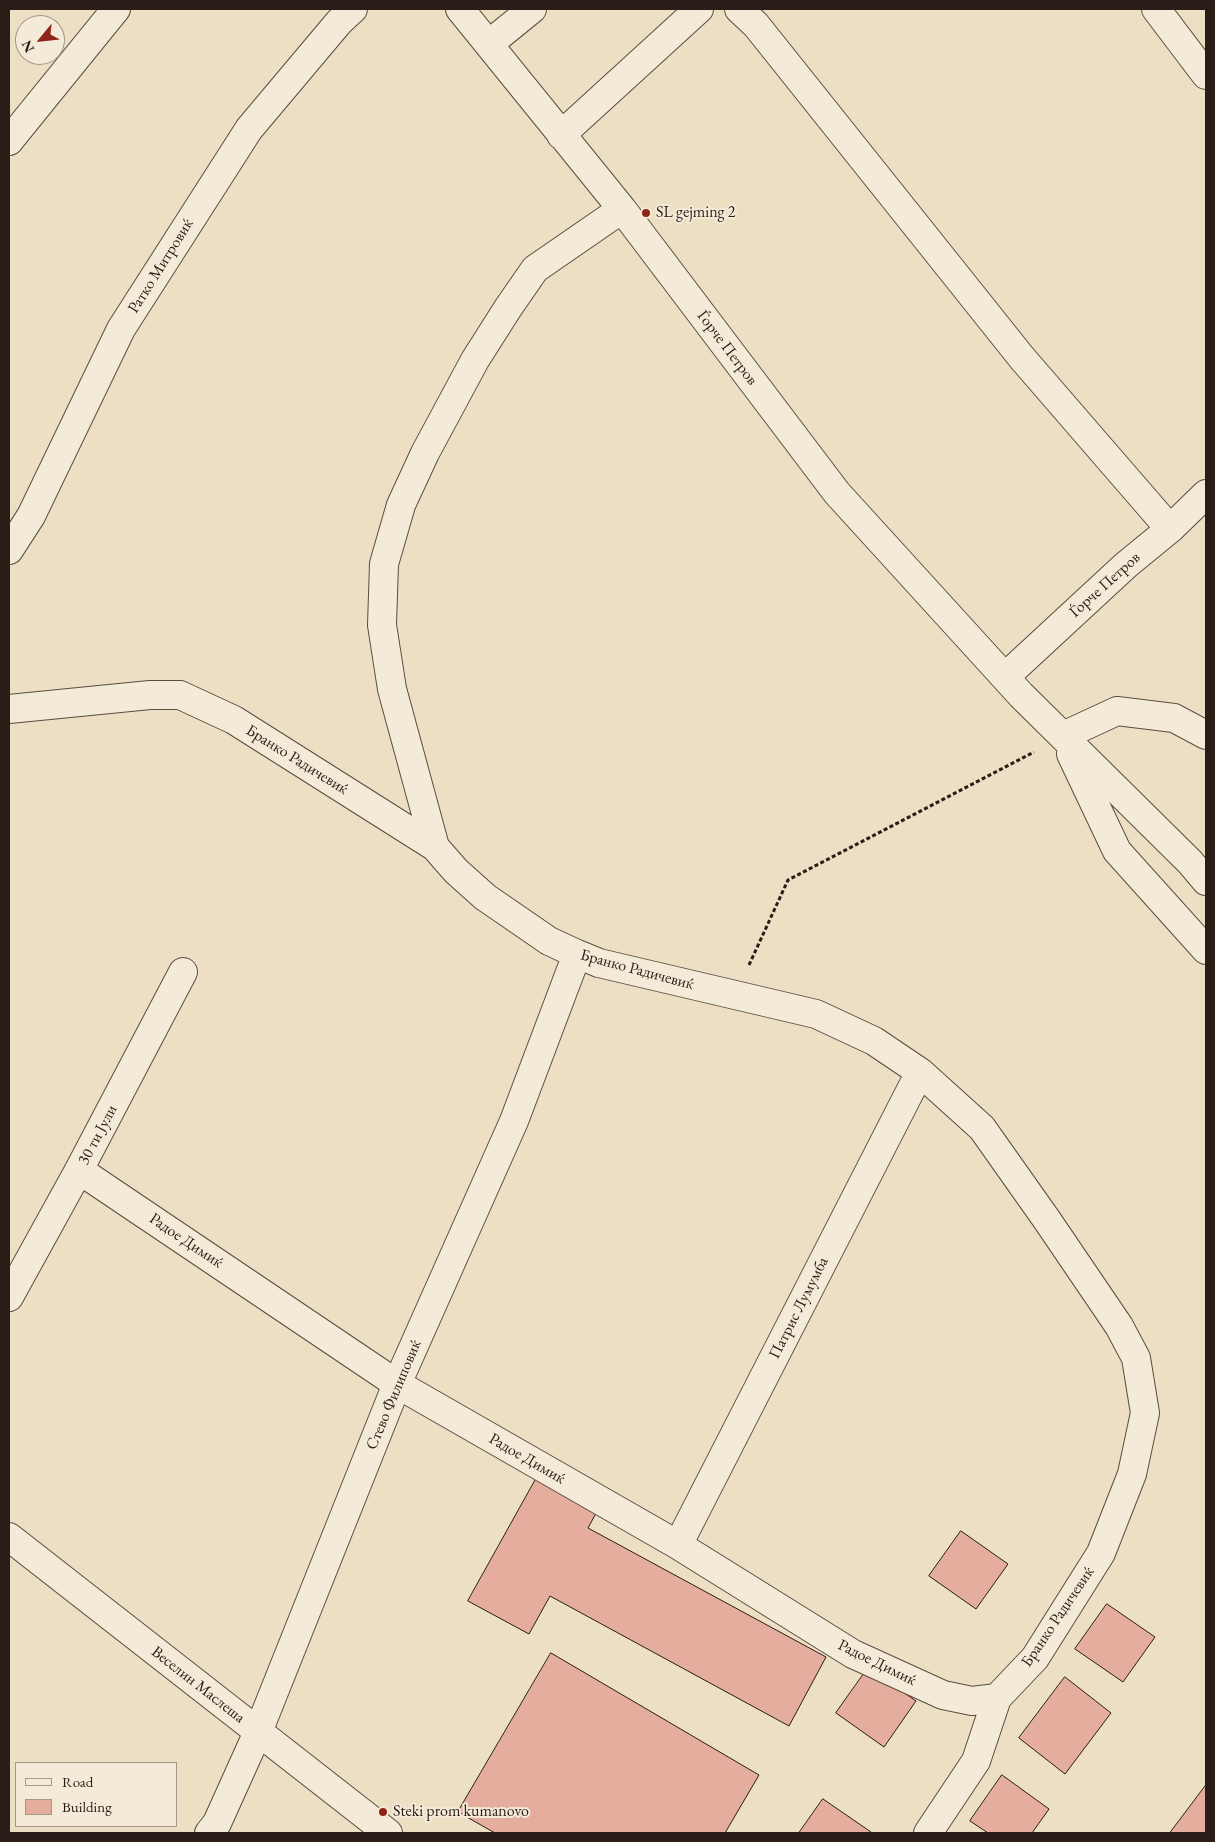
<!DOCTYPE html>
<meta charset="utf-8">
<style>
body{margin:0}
#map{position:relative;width:1215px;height:1842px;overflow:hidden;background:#ecdfc3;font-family:"EB Garamond",serif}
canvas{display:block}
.frame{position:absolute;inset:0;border:10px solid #2a1c16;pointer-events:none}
.legend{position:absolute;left:15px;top:1762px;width:162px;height:65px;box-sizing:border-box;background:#f3ead8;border:1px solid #a3988a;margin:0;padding:6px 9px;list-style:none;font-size:15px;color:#2a1c16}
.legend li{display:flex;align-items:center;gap:10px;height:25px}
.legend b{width:25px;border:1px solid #a3988a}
.north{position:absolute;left:15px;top:15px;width:50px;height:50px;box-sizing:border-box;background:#f3ead8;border:1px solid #a3988a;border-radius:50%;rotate:242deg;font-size:14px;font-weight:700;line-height:20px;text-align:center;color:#2a1c16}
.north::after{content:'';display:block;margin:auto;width:18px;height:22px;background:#8f2418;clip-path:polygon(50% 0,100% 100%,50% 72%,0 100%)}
</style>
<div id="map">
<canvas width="1215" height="1842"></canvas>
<div class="frame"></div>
<ul class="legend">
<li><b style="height:6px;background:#f3ead8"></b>Road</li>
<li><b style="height:14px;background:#e5ad9d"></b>Building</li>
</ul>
<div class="north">N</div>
</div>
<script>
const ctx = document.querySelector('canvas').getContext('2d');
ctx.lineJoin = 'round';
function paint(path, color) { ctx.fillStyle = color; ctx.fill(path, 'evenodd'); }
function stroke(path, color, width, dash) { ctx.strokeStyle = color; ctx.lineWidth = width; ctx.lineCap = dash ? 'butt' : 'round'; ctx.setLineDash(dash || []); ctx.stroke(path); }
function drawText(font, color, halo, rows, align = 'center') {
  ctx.font = font + ' "EB Garamond",serif'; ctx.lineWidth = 4; ctx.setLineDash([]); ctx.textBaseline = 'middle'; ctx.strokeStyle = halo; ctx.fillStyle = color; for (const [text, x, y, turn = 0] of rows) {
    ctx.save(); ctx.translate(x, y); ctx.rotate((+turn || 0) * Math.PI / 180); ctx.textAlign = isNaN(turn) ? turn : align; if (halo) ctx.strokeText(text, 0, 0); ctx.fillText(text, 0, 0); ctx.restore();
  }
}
const building = new Path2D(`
 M541,1470L601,1504L588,1528L826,1657L789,1726L550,1596L529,1634L468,1601Z
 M961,1531L1008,1564L976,1609L929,1576Z
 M1107,1604L1155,1637L1123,1682L1075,1649Z
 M551,1653L759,1775L725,1833H495L458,1812Z
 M868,1668L916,1701L884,1747L836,1713Z
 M1065,1677L1111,1713L1065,1774L1019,1738Z
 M1002,1775L1049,1809L1032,1833H988L970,1821Z
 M1206,1785V1833H1170Z
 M823,1799L871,1832L870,1833H799Z`);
paint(building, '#e5ad9d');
stroke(building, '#2a1c16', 1);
const minor = new Path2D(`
 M460,9L622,209L837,493L1021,695L1190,862L1206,881
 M739,9L756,25L1022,358L1170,529
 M1156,9L1206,75
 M489,44L532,9
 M561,135L699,9
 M9,141L116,9
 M9,550L31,516L121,329L249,129L339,22L353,9
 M1005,677L1126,565L1170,529L1206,494
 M9,709L150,695H180L234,720L435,847L456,871L485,897L549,941L577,954L599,963L816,1014L874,1041L920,1072L982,1128L1047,1220L1119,1326L1136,1358L1145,1413L1132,1474L1101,1553L1035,1658L997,1698L976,1761L928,1833
 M1063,736L1117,711L1174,718L1206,735
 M1071,754L1117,851L1206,950
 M435,847L392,689L382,625L384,564L401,505L425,453L475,360L508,308L535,269L622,209
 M79,1170L397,1384L678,1545L853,1654L943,1695L972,1701L997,1698
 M9,1297L79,1170L183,972
 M9,1537L388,1833
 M678,1545L920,1072
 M209,1833L217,1823L258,1732L397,1384L514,1121L577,954`);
stroke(minor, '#5a4d41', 30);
stroke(new Path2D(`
 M749,965L788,880L1034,752`), '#2a1c16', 3, [4, 2.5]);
stroke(minor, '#f3ead8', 28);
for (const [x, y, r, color] of [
 [646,213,5,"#8f2418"],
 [383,1812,5,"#8f2418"]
]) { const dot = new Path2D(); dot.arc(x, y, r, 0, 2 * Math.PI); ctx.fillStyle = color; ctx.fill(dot); stroke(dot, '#f3ead8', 2); }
drawText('16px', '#2a1c16', '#f3ead8', [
 ["SL gejming 2",656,213],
 ["Steki prom kumanovo",393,1812]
], 'left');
drawText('16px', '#2a1c16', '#f3ead8', [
 ["Ратко Митровиќ",161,266,-58],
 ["Ѓорче Петров",727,348,53],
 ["Ѓорче Петров",1105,585,-42],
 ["Бранко Радичевиќ",297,760,32],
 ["Бранко Радичевиќ",637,970,15],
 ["30 ти Јули",98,1135,-62],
 ["Радое Димиќ",186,1241,34],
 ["Патрис Лумумба",799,1308,-63],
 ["Стево Филиповиќ",394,1395,-67],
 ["Радое Димиќ",527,1459,30],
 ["Бранко Радичевиќ",1058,1617,-56],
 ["Радое Димиќ",877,1663,26],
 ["Веселин Маслеша",198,1685,38]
]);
</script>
